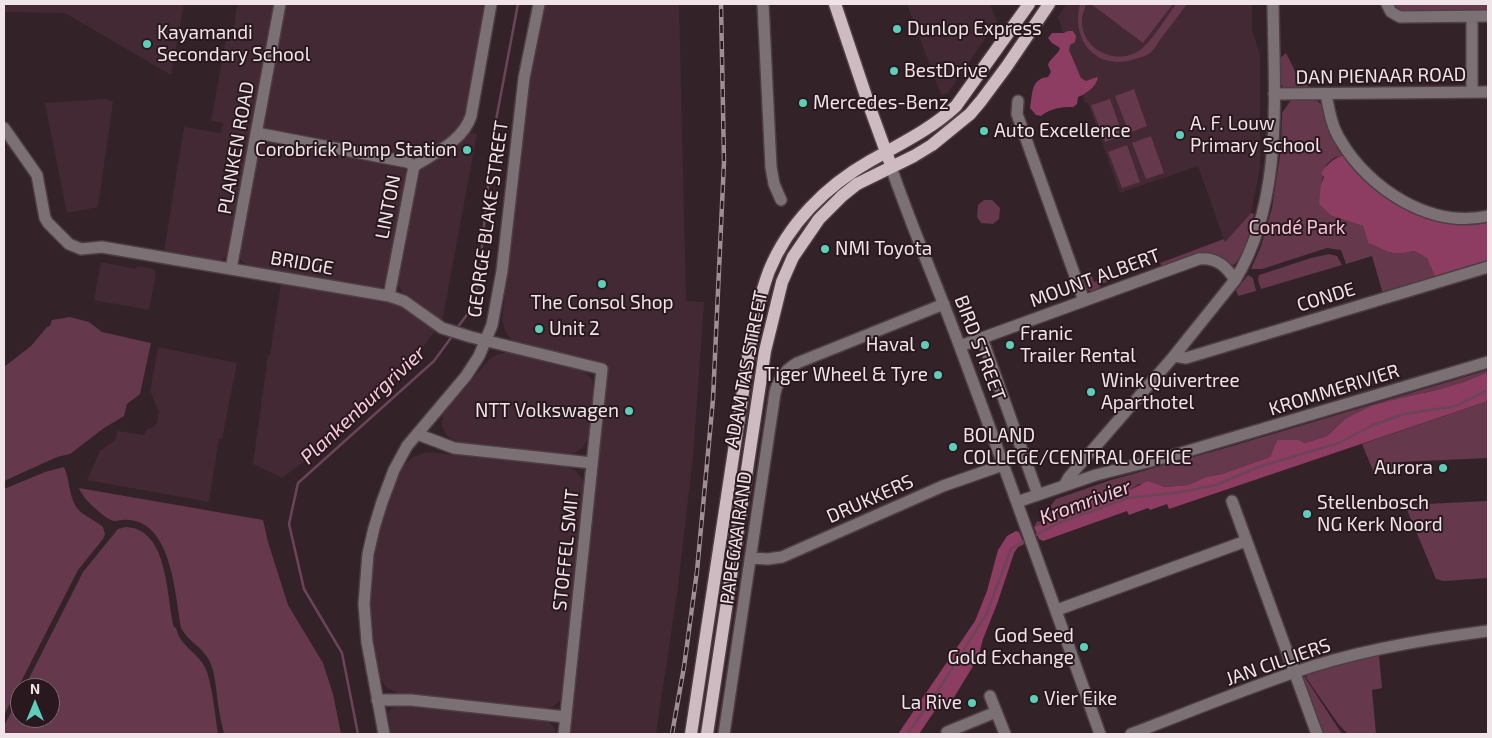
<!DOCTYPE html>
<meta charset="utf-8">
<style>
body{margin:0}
#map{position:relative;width:1492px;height:738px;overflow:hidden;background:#342229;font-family:"Exo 2",sans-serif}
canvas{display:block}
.frame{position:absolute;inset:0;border:5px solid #f0e4e8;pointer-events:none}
.north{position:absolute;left:10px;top:678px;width:50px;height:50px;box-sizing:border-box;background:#2a181f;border:1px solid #796a6f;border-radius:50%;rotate:0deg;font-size:14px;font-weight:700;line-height:20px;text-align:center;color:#f0e4e8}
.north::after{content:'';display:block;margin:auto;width:18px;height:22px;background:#5cceba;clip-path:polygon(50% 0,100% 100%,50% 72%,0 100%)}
</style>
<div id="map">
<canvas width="1492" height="738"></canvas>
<div class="frame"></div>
<div class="north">N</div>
</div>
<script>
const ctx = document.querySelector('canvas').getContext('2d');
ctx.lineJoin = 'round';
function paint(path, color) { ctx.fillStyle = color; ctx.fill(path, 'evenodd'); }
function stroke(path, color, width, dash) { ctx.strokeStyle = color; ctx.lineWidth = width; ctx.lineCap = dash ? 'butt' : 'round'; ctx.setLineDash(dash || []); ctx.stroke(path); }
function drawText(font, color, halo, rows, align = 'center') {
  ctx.font = font + ' "Exo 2",sans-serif'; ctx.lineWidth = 4; ctx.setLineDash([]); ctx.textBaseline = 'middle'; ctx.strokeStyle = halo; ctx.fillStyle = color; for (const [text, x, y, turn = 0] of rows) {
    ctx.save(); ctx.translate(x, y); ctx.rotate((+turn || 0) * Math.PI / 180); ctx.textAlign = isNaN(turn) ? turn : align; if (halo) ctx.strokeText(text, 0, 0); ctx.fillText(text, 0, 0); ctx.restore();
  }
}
paint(new Path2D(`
 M4,4H184L171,75L65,13L4,12Z
 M237,4H276L228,255L221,260L213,261L164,252L184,127L221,133L223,123L211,121L225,44L231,27H234Z
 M284,4H487L465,121L459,131L418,158L265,129L263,124Z
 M545,4H679L686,301L704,302L693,457L677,594L656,734H569L608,364L519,344L511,339L506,333L502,321L528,86Z
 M907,4H990L997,21L948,93L942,95L940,92Z
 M1066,4H1252V30L1260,55V168L1251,213L1225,242L1198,166L1120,193L1088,103H1085L1058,17Z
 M106,99L113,102L98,207L67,213L45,103Z
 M469,133L477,134L442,322L402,292L397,283L418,174L427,163Z
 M269,140L403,167L407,174L387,283L385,285L378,290L248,267L241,260L239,256L258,148L262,142Z
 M101,262L136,269L137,266L153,269L156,274L149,310L94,300Z
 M281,284L396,304L412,313L436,330L401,376L373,396L345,423L327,445L282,478L253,464L268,355H270Z
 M158,347L237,363L222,439H219L209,502L87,480L100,451L116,439L117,431L145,435L146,430L154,427L157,423L159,412L150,391Z
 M503,353H509L581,369L591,378L595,390L590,435L588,440L581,449L575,453L563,455L461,444L447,436L442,426L443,414L446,409L490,359L496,355Z
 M427,452L567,466L576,471L582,479L584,489L563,693L561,700L552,707L544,709L398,693L387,688L379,678L371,617V575L377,539L390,495L404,465L413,457Z
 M405,704L544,719L553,726L557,734H391L388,714L391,709L397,705Z`), '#422933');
paint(new Path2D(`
 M1080,4H1086C1085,9 1082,14 1082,19C1080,49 1116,67 1140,50C1152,41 1167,16 1176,4H1187C1178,16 1169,28 1159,41C1157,44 1154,50 1150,53C1145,57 1137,58 1132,60C1094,70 1071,39 1080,4Z
 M1091,4H1173L1143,43Z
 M1391,4H1488V13L1400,14Z
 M1286,53L1299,79L1314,90L1284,88L1280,83L1279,59Z
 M1134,89L1147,126L1129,133L1115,96Z
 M1110,99L1123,135L1105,142L1091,105Z
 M1314,99L1323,105L1330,132L1343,155L1334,158L1326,165L1321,184L1332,216L1363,226L1368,243C1389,251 1391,257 1414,251L1427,258L1436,279L1383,294L1372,256L1346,264L1341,250L1327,248L1262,269H1251L1261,246L1272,208L1281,149L1282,113L1291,100Z
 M1151,136L1164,173L1146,179L1132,143Z
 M1127,145L1140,182L1122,188L1108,152Z
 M984,200H992L1000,208L999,219L993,224L981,223L977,217L978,205Z
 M1251,213L1254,214C1250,230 1245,253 1234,265C1225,264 1220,256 1212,254C1201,250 1177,263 1166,267L1161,265L1160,263L1224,239L1225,242Z
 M1329,254L1337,256L1342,265L1261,289L1258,280L1259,275L1311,258Z
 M1116,275L1118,278L1101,284L1099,289L1091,292L1087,289L1084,279L1092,276L1094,282Z
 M1248,275L1253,278L1256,291L1238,296L1236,290Z
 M70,317L89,322L102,332L151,343L140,394L127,404L124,416L104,428L70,454L57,457L4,481V367L31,346L47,327L50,326L52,320Z
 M1488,370V372L1464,382L1437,390L1405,397L1345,419L1327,436L1305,443L1299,440H1277L1270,457L1222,474L1206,477L1188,485L1164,487L1139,484L1130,490L1116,491C1105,504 1098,493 1087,499C1077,504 1070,513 1061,518C1052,523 1043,523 1034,527L1037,521L1040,522L1044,517V514L1056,499L1111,480L1222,449Z
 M1488,401V458L1400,462V467L1374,473L1362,444Z
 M64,467C71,482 68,502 82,513C89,518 96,521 103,527L105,534L103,539L78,570L4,715V489L45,472Z
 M79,488L263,520L268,542L288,605L323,663L333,694L341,734H224C221,721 218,708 217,695C215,683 215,672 209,660C202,647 188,641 181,628C176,599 173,554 153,532C145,523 134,519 122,520C118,520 115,522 111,520C102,516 82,498 79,488Z
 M1488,501V578L1444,581L1436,579L1405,505Z
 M126,527C169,529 166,597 174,627L176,628C181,649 200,652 207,672C213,691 215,715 218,734H4V726L20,695V718H50V688H24L83,572L118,529Z
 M1379,655L1382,688L1372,690L1376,734H1348L1339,725L1307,679L1306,674L1347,662Z
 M1305,676L1306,679L1342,734H1321L1303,679Z`), '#65384b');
paint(new Path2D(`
 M1068,31H1073L1076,36L1075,42L1070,45L1069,50L1081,78L1086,81L1097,77L1098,78C1095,88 1087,93 1078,97L1077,104L1073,107C1061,107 1051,108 1041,116L1036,115L1030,108C1033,94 1030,79 1048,77L1051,72L1048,65C1050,58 1058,55 1060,48L1052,43L1048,38L1052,33H1064Z
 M1343,155C1386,202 1420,232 1488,221V263L1436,279L1427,258L1414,251C1391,257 1388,251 1368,243L1363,226L1332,216L1319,204L1321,184L1324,177L1321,173C1327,164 1333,159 1343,155Z
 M1488,372V401L1169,509L1167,504L1150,510L1148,508L1129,515L1127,511L1043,541L1039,539L1034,527C1043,523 1052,523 1061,518C1070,513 1077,504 1087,499C1098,493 1105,504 1115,491L1130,490L1148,481L1164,487L1188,485L1206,477L1222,474L1270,457L1277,440H1299L1305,443L1327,436L1345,419L1371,406L1405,397L1437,390L1464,382Z
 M1016,531L1019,532L1024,544L1018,547L1014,553L997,604L983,639L978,658L953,699L938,706L919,734H898L975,621L987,591L998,550L1007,536Z`), '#8c3d61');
stroke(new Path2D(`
 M457,328L475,304L480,266L493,136L518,4
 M1034,536L1058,523L1128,498L1181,492L1216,485L1258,467L1339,443L1373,425L1404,414L1456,406L1488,390
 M358,734L342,653L304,589L289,524L298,483L434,361L453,335
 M907,734L932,700L986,615L1011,549L1027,539`), '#6c4458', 2.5);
const minor = new Path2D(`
 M763,4L771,167L774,184L781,200
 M1387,4L1391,12L1400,17L1488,16
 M1472,17V92
 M1274,94L1488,92
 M1326,94C1329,110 1332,128 1341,141C1369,189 1431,229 1488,216
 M1018,101L1017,114L1084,301
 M4,128L37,175L45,218L48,223L69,244L81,249L102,247L389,296L404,301L442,328L471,337L602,369L564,734
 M257,133L407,162L414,166
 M891,167C912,228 938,287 960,347C1008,476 1054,605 1100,734
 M231,269L280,4
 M389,296L414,166C435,153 463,141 471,116L491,4
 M982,338L1038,495
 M960,346L1199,259C1216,257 1226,266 1235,280
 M1174,356L1186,358L1488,267
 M417,434L454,448L592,463
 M1064,486L1069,477L1174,356L1235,280C1284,201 1274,93 1273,4
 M1232,501L1317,734
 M1017,502L1096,475L1171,456L1488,362
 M750,558L768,559L782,557L943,486L1003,465
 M1057,610L1246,541
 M990,696L1005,734
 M377,700H411L566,717
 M947,732L996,712
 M384,734L367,642L364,604L368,554L374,528L382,502L394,470L407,446L466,376L479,356L492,325L502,271L524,78L539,4
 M724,734L775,393C778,379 785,370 797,363L944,304
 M1131,734C1186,713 1240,691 1295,672C1355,651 1425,639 1488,631`);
const major = new Path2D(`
 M835,4L870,108L889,160
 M691,734L750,345C755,320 760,295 769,271C788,224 826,186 870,161C900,144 930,130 956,106L1029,4
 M707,734L765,351L782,282L793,257L819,219L842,196L857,184L914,156L932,145L970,114L981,101L1007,66L1049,4`);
stroke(minor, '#4e3d44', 14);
stroke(major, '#4e3d44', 15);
stroke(minor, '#7b7174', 11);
stroke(major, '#cebac1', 12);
const rail = new Path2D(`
 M672,734L684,667L697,571L713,399L724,162L721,4`);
stroke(rail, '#9d8f94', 4.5);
stroke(rail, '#2a181f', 2.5, [8]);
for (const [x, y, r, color] of [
 [897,29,5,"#5cceba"],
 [147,44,5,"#5cceba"],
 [894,71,5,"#5cceba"],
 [803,103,5,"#5cceba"],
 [984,131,5,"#5cceba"],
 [1180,135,5,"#5cceba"],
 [467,150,5,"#5cceba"],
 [825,249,5,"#5cceba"],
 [602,284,5,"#5cceba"],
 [539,329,5,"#5cceba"],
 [925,345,5,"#5cceba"],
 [1010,345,5,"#5cceba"],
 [938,375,5,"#5cceba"],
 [1091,392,5,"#5cceba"],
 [629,411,5,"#5cceba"],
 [953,447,5,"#5cceba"],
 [1443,468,5,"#5cceba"],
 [1307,514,5,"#5cceba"],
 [1084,647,5,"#5cceba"],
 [1034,699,5,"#5cceba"],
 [972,703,5,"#5cceba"]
]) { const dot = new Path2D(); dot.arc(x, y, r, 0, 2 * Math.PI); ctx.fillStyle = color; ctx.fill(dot); stroke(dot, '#2a181f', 2); }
drawText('19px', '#f0e4e8', '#2a181f', [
 ["Dunlop Express",907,29],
 ["Kayamandi",157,33],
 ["Secondary School",157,55],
 ["BestDrive",904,71],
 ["Mercedes-Benz",813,103],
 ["A. F. Louw",1190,124],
 ["Primary School",1190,146],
 ["Auto Excellence",994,131],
 ["Corobrick Pump Station",457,150,"right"],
 ["NMI Toyota",835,249],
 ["The Consol Shop",602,303,"center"],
 ["Unit 2",549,329],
 ["Franic",1020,334],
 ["Trailer Rental",1020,356],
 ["Haval",915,345,"right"],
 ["Tiger Wheel & Tyre",928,375,"right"],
 ["Wink Quivertree",1101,381],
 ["Aparthotel",1101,403],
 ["NTT Volkswagen",619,411,"right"],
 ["BOLAND",963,436],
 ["COLLEGE/CENTRAL OFFICE",963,458],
 ["Aurora",1433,468,"right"],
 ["Stellenbosch",1317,503],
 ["NG Kerk Noord",1317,525],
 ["God Seed",1074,636,"right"],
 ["Gold Exchange",1074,658,"right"],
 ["Vier Eike",1044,699],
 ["La Rive",962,703,"right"]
], 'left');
drawText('19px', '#f0e4e8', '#2a181f', [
 ["DAN PIENAAR ROAD",1381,76,-1],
 ["PLANKEN ROAD",236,148,-80],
 ["LINTON",388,207,-79],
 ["GEORGE BLAKE STREET",488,219,-82],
 ["BRIDGE",302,263,10],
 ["MOUNT ALBERT",1095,278,-20],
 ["CONDE",1326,297,-17],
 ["BIRD STREET",980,348,69],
 ["ADAM TAS STREET",746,369,-79],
 ["KROMMERIVIER",1334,390,-17],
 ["DRUKKERS",870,499,-24],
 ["PAPEGAAIRAND",736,538,-82],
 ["STOFFEL SMIT",566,550,-84],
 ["JAN CILLIERS",1278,662,-19]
]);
drawText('19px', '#f5c5d7', '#2a181f', [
 ["Condé Park",1297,228]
]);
drawText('italic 20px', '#f9cadc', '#2a181f', [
 ["Plankenburgrivier",363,405,-43],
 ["Kromrivier",1085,502,-20]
]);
</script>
